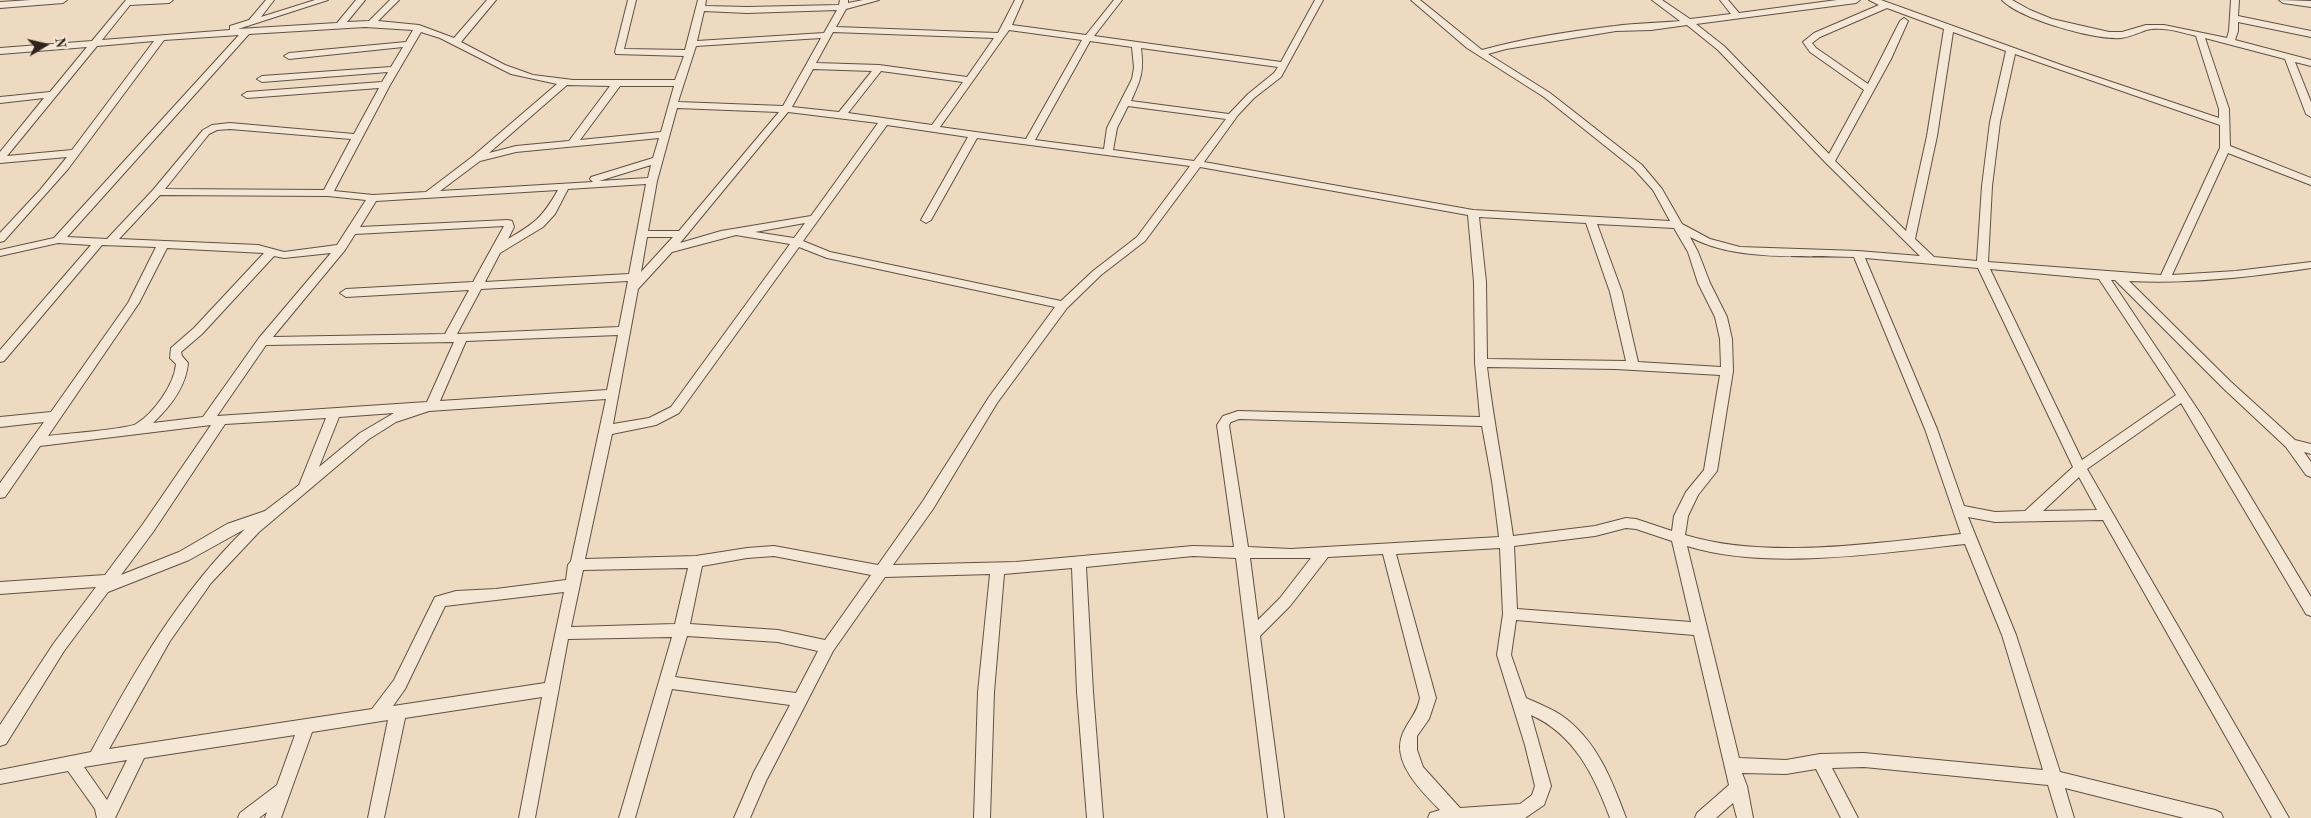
<!DOCTYPE html>
<style>
body{margin:0}
#map{position:relative;width:2311px;height:818px;overflow:hidden;background:#eedac0;font-family:"Old Standard TT",serif}
canvas{display:block}
.north{position:absolute;left:20px;top:20px;width:50px;height:50px;-webkit-text-stroke:4px #f4e7d6;paint-order:stroke;rotate:81deg;font-size:14px;font-weight:700;line-height:20px;text-align:center;color:#31231c}
.north::after{content:'';display:block;margin:auto;width:18px;height:22px;background:#31231c;clip-path:polygon(50% 0,100% 100%,50% 72%,0 100%)}
</style>
<div id="map">
<canvas width="2311" height="818"></canvas>
<div class="north">N</div>
</div>
<script>
const ctx = document.querySelector('canvas').getContext('2d');
ctx.lineJoin = 'round';
function stroke(path, color, width, dash) { ctx.strokeStyle = color; ctx.lineWidth = width; ctx.lineCap = dash ? 'butt' : 'round'; ctx.setLineDash(dash || []); ctx.stroke(path); }
function paint(path, color) { ctx.fillStyle = color; ctx.fill(path, 'evenodd'); }
const minor = new Path2D(`
 M31,0H67L63,3L0,8V2Z
 M126,0H173L169,3L130,5L102,40L230,30V26L249,20L266,0H274L261,17L315,0H328L238,29L337,23L356,0H365L347,22L369,21L390,0H399L378,21L419,25L454,38L487,0H496L461,42L505,65L533,75L573,80H675L684,56L616,54L615,52L628,0H636L624,49L685,50L698,0H706L705,6L747,7L839,5L840,0H848V3L863,0H879L846,9L836,27L998,33L1015,0H1023L1012,25L1086,35L1114,0H1122L1094,36L1281,62L1315,0H1323L1281,77L1254,98L1238,115L1204,162L1473,210L1670,221L1653,190L1634,169L1544,97L1467,48L1411,0H1420L1482,50C1525,38 1571,31 1615,26C1637,23 1658,23 1680,21L1652,0H1662L1690,19L1731,14L1720,0H1728L1739,13L1837,0H1860L1856,3L1696,24L1724,46L1829,154L1864,90L1810,52L1803,42L1814,33L1879,5L1869,0H1881L2064,66L2219,118V109L2196,36C2181,32 2162,26 2146,30C2138,33 2130,37 2121,38C2094,40 2020,19 2002,0H2012L2030,10L2052,19L2109,32H2122L2146,25H2164L2227,38L2229,31L2231,0H2239L2238,16L2311,31V37L2238,22V31L2235,40L2311,60V66L2295,62L2311,102V117L2306,114L2285,59L2205,38L2229,109L2230,146L2311,178V185L2228,153L2172,275L2236,271L2311,262V268C2250,277 2190,284 2129,281L2231,382L2295,440L2311,444V454L2304,452L2311,462V477L2306,475L2286,447L2223,388L2115,280H2111L2202,416L2311,597V616L2306,614L2181,403L2087,469L2289,818H2272L2103,520L1995,522L1968,517L2016,635L2060,772L2215,810L2221,813L2223,818H2184L2065,788L2074,818H2058L2048,785L1864,767L1832,768L1858,818H1841L1816,769L1786,774L1742,773L1747,786L1753,818H1737L1733,803L1716,818H1695L1697,813L1729,785L1694,635L1516,620L1511,655L1526,698C1537,703 1550,708 1561,715C1596,739 1612,780 1626,818H1610C1594,775 1574,734 1531,715L1551,786L1544,805L1525,818H1428L1430,813L1440,810C1422,792 1390,761 1403,733C1409,719 1417,714 1420,698L1383,554L1328,557L1290,606L1260,636L1284,818H1268L1236,558L1193,556L1086,567L1093,692L1103,818H1087L1077,692L1072,568L1004,574L994,692L990,818H974L978,692L990,574L885,577L833,651L766,781L750,818H734L754,772L790,705L672,689L635,818H619L672,637L568,639L535,818H519L542,697L405,718L384,818H368L388,720L312,732L281,818H265L267,812L259,818H238L240,813L277,785L295,735L144,758L115,818H97L95,809L68,771L0,784V770L91,752C134,671 179,594 245,529L189,560L108,592L64,651L6,744L0,746V725L54,643L96,587L0,594V582L105,575L143,524L211,425L40,446L5,497L0,498V483L44,422L0,427V417L51,412L128,303L156,247L102,245L4,361L0,362V350L91,245L58,243L0,256V250L54,238L239,35L164,40L68,169L4,241L0,242V233L40,190L67,157L0,163V152L44,98L0,103V97L50,92L87,47L0,54V48L92,41ZM1887,8L1944,29L1927,136L1906,231L1835,161L1891,59L1908,21L1904,18L1900,21L1868,84L1816,48L1812,43L1820,37ZM837,10L824,33L697,41L704,11L747,13ZM1687,25L1718,50L1826,163L1920,256L1858,251L1740,247L1710,239L1682,224L1662,189L1642,165L1550,93L1488,54L1506,49L1616,31L1651,30ZM365,27L413,30L406,42L289,53L284,56L289,59L403,47L391,67L262,76L257,79L262,82L388,72L382,82L247,92L242,95L247,98L379,88L354,134L230,123L212,125L203,130L153,190L107,239L67,237L249,34ZM1009,30L1082,40L1026,139L940,127ZM421,32L440,38L511,74L557,84L472,157L426,192L373,195L334,191L390,85ZM833,32L994,38L967,77L879,65L816,63ZM1953,32L2006,51L1990,122L1982,186L1977,261L1934,257L1915,239L1937,136ZM821,38L783,106L678,102L696,46ZM154,41L72,150L7,156L97,46ZM1090,41L1132,47L1134,68L1132,79L1107,128L1104,149L1035,140ZM1141,48L1278,67L1274,73L1248,94L1229,114L1131,101C1141,79 1144,72 1141,48ZM2015,54L2220,125V148L2161,275L1988,262L1992,186L2000,122ZM813,69L872,71L839,112L792,107ZM881,71L963,82L932,125L848,113ZM567,85L610,86L569,141L516,146L489,153ZM620,86H674L661,132L580,140ZM1128,106L1226,119L1194,161L1113,150L1117,128ZM677,108L779,112L679,231H648L657,181ZM788,112L878,123L811,216L721,231L680,243ZM887,125L968,137L921,220L926,223L931,220L977,138L1190,166L1137,237L1093,271L1061,301L830,252L803,241ZM230,129L351,139L324,190L165,189L209,134L217,130ZM659,138L653,158L591,177L590,179L593,182L440,191L480,161L516,152ZM651,165L648,178L599,181ZM1200,167L1468,215L1474,282L1475,363L1480,417L1238,411L1223,416L1217,425L1234,547L1193,546L1016,562L893,565L933,509L997,403L1067,308L1101,275L1145,241ZM646,184L629,274L485,282L500,253L543,227L555,214L568,189ZM558,190C542,218 535,223 508,239L514,227L512,221L508,220L360,227L376,201ZM160,195L328,196L366,200L337,245L284,252L258,245L119,239ZM1479,217L1586,223L1610,292L1626,361L1487,359L1486,282ZM805,223L794,238L755,232ZM1597,224L1674,228L1688,252L1698,283L1715,317L1720,339L1721,367L1638,362L1622,292ZM504,226L473,282L346,289L340,293L346,297L469,290L445,334L273,337L345,250L355,234ZM736,235L790,244L671,407L649,418L613,424L638,289L672,252ZM647,237H673L641,272ZM1690,237C1737,262 1802,255 1854,257L1925,429L1961,534C1876,543 1767,560 1685,535L1688,516L1698,495L1717,471L1733,371L1732,339L1727,317L1710,283L1698,252ZM799,247L827,258L1055,307L989,397L923,501L878,565L774,546L747,548L696,556L585,559L612,434L656,425L679,413ZM167,248L264,253L194,328L171,348L170,358L176,364C174,385 154,413 136,424C128,429 62,434 48,436L139,303ZM331,253L259,338L203,417L153,423C170,407 186,387 188,363L182,356L181,352L202,334L274,256L284,258ZM1865,258L1978,268L2073,467L2025,511L1995,512L1964,506L1937,429ZM1990,269L2099,279L2176,395L2082,460ZM628,281L619,327L457,334L481,289ZM618,335L607,390L440,401L466,341ZM454,342L427,402L217,416L266,345ZM1487,367L1616,369L1720,375L1704,470L1686,492L1674,516L1672,531L1636,519L1626,518L1595,526L1513,536C1505,479 1494,424 1487,367ZM606,399L571,561L568,565L566,580L496,589L456,591L435,597L394,680L372,709L109,749L170,641L211,583L259,532L369,439L396,422L429,411ZM394,413L360,433L319,467L339,417ZM326,418L299,485L265,511L227,524L179,552L121,575L153,532L225,424ZM1239,419L1482,426L1492,481L1499,537L1291,549L1248,547L1229,425L1231,422ZM2079,477L2097,510L2043,511ZM1626,528L1636,529L1672,541L1691,622L1517,609L1514,546L1595,536ZM1965,544L2002,635L2043,770L1864,753L1820,754L1786,760L1739,758L1687,546C1768,571 1880,553 1965,544ZM1500,548L1503,614L1497,655L1525,745L1535,786L1532,795L1520,804L1460,808L1423,767L1417,750V736L1429,719L1436,698L1396,554ZM774,556L871,575L825,640L778,630L690,624L702,566L747,558ZM1250,558H1311L1280,598L1258,620ZM688,568L675,624L571,627L583,570ZM564,592L545,683L393,706L405,689L445,606ZM687,636L778,642L818,651L796,693L675,677ZM127,760L107,800L84,767Z
 M2279,0L2311,1V7L2283,3Z`);
stroke(minor, '#605145', 2);
paint(minor, '#f4e7d6');
</script>
